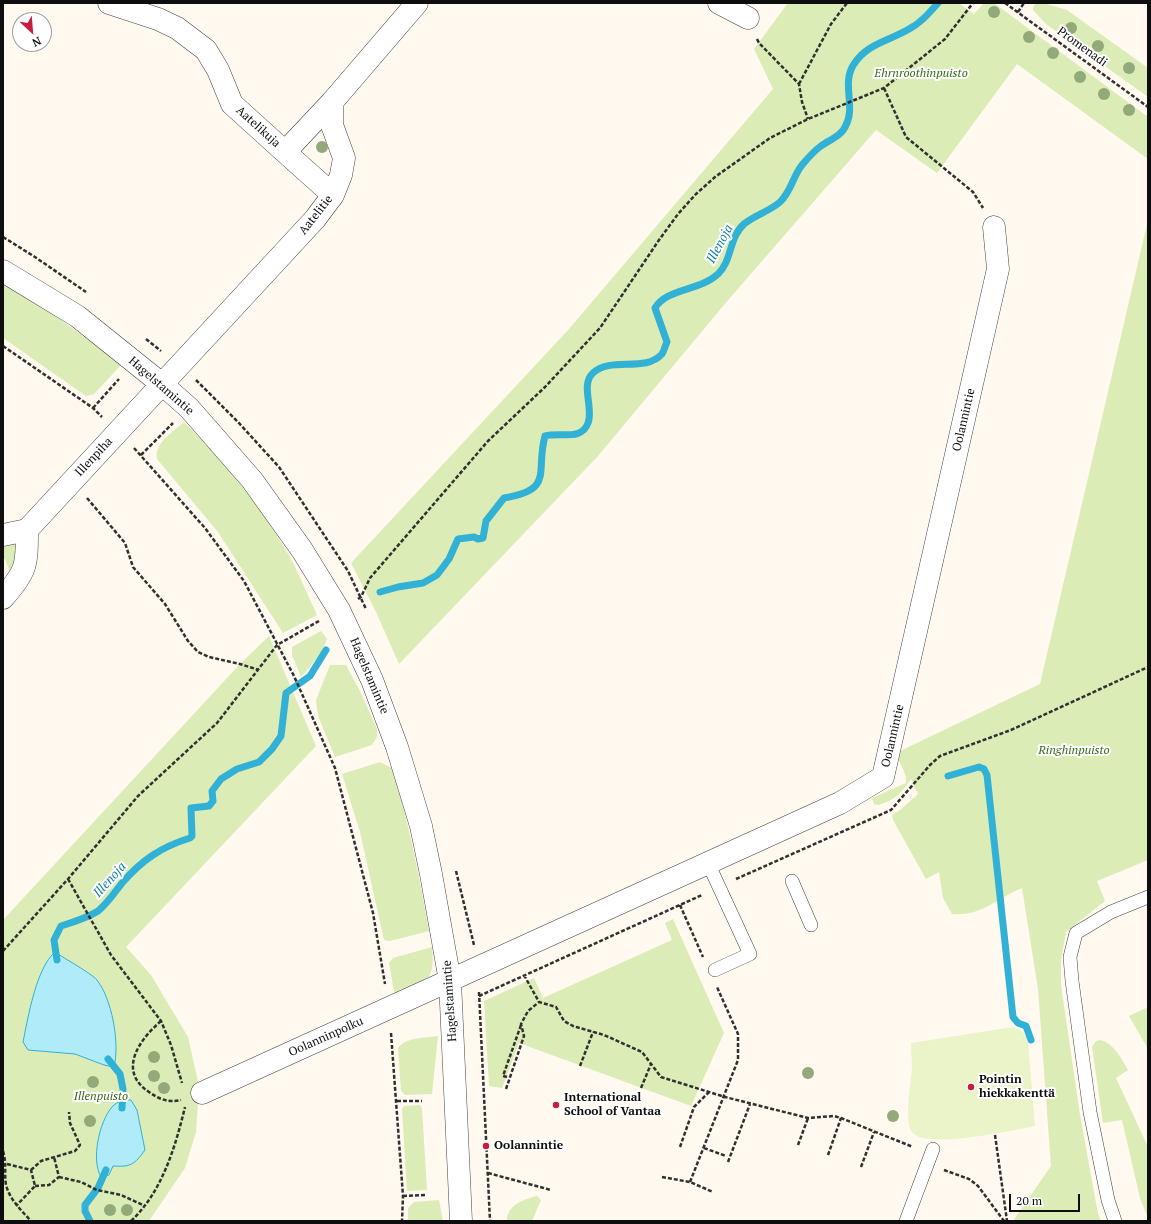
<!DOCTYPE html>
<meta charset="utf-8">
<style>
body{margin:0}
#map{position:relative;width:1151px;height:1224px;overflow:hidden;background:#fff9ef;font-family:"PT Serif",serif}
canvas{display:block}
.frame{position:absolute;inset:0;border:4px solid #0e0e0e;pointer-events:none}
.north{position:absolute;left:12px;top:12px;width:40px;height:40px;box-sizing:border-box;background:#fff;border:1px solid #9f9f9f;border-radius:50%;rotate:154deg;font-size:11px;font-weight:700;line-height:16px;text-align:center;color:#0e0e0e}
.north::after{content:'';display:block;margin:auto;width:14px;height:18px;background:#c71d42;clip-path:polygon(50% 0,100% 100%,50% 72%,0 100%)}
.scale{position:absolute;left:1009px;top:1194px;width:71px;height:18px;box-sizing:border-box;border:2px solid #0e0e0e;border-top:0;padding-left:5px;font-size:12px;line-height:14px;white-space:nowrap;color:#0e0e0e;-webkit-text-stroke:3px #fff;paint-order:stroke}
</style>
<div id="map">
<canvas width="1151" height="1224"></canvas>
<div class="frame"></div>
<div class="north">N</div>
<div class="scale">20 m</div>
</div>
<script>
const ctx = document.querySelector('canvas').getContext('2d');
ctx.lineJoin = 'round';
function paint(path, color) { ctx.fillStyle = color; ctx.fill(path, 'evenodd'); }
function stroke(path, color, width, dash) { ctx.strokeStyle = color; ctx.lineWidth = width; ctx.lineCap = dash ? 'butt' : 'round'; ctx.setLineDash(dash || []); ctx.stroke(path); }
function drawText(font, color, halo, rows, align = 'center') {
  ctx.font = font + ' "PT Serif",serif'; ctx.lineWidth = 4; ctx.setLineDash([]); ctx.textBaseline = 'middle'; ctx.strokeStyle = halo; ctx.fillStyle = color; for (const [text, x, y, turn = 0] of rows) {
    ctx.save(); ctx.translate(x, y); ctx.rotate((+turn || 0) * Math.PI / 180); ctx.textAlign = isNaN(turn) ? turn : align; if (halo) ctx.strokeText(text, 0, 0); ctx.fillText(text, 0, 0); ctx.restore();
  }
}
paint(new Path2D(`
 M788,3H959L974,14L984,3H994L1148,117V159L1017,64L937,173L876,130L729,299L598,456L399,664L376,612L351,563L569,329L773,89L754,49Z
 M1036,3L1047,4L1067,10L1148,68V97L1046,24L1033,10V7Z
 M1148,220V860L1097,881L1105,901L1066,932L1061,960V985L1080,1115L1098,1214L1101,1221H1013L1051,1166L1038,989L1022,888C997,898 981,917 952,914L943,898L939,872L926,879L893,820L892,815L899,811L918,794L911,779C900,794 897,799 878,805L874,804L872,798L906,783C907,769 897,764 898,752L1040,684Z
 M3,285L30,298L122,364L94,394L86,396L3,338Z
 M184,422C225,462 261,507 290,557C300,576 308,596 317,615L283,633L218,532L157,459C154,443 173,432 184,422Z
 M3,543H15L18,546L11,575L5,559H3Z
 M321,631L327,639L321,653L301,677L292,655V647Z
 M269,636L316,746L126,947L151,975L188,1037L199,1086L196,1132L185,1168L149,1221H3V920L240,664Z
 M330,665H346L360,691L377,729V737L372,745L335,757L318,716L316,700Z
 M380,762L392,768C409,822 419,876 429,931L390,941L384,940L360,832L342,774Z
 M673,919L724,1033L691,1106L519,1043L502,1088L489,1086L484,1001L534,978L543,998L672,940L665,923Z
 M432,947C436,984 424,982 395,997L389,963L393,958Z
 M1148,1007V1049L1129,1016Z
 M438,1036L432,1094L405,1095L401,1091L398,1048C406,1037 425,1038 438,1036Z
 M1101,1040C1115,1045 1121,1058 1128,1070L1116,1078L1148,1147V1218L1140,1198L1122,1120L1103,1123L1092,1047L1096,1041Z
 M420,1105L422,1108L427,1190L407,1191L402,1109L404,1106Z
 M537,1196L541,1200L532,1221H507C506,1206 524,1199 537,1196Z
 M439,1200L443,1221H408V1208L414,1202Z`), '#dbecb6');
paint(new Path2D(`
 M1013,1027L1023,1032L1028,1042L1035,1126C1015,1130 924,1150 912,1132C904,1122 911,1081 912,1068C912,1060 911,1051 911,1043Z`), '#ebf3c8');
const water = new Path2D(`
 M55,952C65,959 91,973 97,980C112,999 120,1044 114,1067L104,1065L75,1054L28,1050L23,1042C28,1018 36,968 55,952Z
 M122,1100H131L137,1110L145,1150C134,1165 131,1167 113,1166L109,1175L101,1177C91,1160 99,1122 112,1107C114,1104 119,1102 122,1100Z`);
paint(water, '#b0ebfa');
stroke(water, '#32b1d6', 1);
stroke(new Path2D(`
 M380,592L398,587L423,583L437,575L449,559L458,539L474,537L478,539L483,538L486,521L504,498C555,490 535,472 545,436C560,432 582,441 588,423C594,408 580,385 593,373C611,356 645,373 662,354C664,351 665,346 667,342L655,308C667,288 700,291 718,274C732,261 729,237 744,224C755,215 770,211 780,202C791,192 793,176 802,165C807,159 814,151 821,146C829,140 842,136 846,125C856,106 841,83 854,64C868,43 889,41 909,29C921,23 929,13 938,3
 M948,776L979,767L984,769L987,775L1013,1017L1018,1023L1026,1026L1031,1040
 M57,960L54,940L61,926C74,922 87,918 98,911C107,904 115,892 122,883C142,860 161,847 190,838L192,836L191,808L209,806L213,801L212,791L221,779L237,769L259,762L272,749L281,736L286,693L310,676L326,650
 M108,1059L120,1074L123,1089L122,1108
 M90,1221L85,1211V1205L98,1188L106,1170`), '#32b1d6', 7);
const service = new Path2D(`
 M708,863L750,954L715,970
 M792,881L811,925
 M906,1221L933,1149
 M1115,1221L1108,1200L1090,1112L1072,981L1070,957L1076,933L1111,912L1148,897`);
const minor = new Path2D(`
 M109,3L158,19L177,28L206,50L218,70L232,104L285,152L332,102
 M719,3L748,18
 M285,152L333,195
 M3,271L77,316L163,385L189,408L252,480L302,550L339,610L372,680L397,747L421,826L431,874L450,981L461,1221
 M27,530L315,219L333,195L341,175L344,158L332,125V102L417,3
 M3,535L27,530C27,565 27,571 3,598
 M202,1093L840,803L883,777L998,269L994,227`);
stroke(service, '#414141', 14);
stroke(minor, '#414141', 23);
stroke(new Path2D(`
 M1005,3L1148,107
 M1018,12L1024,3
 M757,39L759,43L799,84L802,102L808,119
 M799,84L831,24L847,3
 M884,88L906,137L973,192L983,208
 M3,237L35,257L86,292
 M146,339L161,351
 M3,346L93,408L102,417
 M196,380L238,422L279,467L348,571L366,609
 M93,408L119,379
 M134,448L205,528L244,581L294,676L335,768L373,913L385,984
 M141,455L173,423
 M87,498L125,543L133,567L165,604L188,641L198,652L209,657L240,664L259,670
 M358,599L361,597L370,578L488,441L545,387L600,328L659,240L678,214L696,194L715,177L770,138L808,119L884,88L945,39L973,3
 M456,871L474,945
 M68,879L111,955L161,1021L171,1045L182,1083
 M736,879L891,810L930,765L940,756L1011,730L1148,667
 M680,905L703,957
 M3,951L68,879L138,796L217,723L277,645L319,621
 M524,975L539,1002L556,1007L564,1021L573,1026L604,1035L642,1052L661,1077L725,1097L808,1118L834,1116L841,1118L913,1147
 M479,992L490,1221
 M479,996L702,895
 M161,1021C139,1040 117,1071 149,1092C159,1099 168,1103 181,1100
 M391,1033L403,1196L402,1221
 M580,1066L593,1032
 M507,1077L503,1076L521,1025
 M641,1088L651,1064
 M506,1089L524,1036L521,1024L528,1011L539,1002
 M397,1101H422
 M995,1135L1007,1221
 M798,1145L808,1118
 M680,1147L694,1107L709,1092
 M704,1148L726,1156
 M3,1151C7,1164 4,1173 6,1185C10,1200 21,1210 31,1221
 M828,1155L841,1118
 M728,1162L750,1104
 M7,1164L31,1170L35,1186L16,1206
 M861,1167L874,1132
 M31,1170L41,1161L75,1151L80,1145L70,1123L69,1112
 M944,1170L969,1179L978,1186L1004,1221
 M488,1173L551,1190
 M59,1177L81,1182L97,1190L121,1195L145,1206
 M662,1177L690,1182L713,1192
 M690,1182L738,1060V1034L717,987
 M35,1186L49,1185L59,1177L54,1157
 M403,1196L427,1195
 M131,1221C162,1192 175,1148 185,1107`), '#303030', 2.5, [4, 2]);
stroke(service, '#fff', 13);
stroke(minor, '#fff', 22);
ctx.fillStyle = '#92aa7a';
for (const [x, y] of [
 [994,12],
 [1071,28],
 [1029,37],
 [1098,46],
 [1053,53],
 [1129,68],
 [1080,77],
 [1104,94],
 [1129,110],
 [322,147],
 [154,1057],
 [808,1073],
 [154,1076],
 [93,1082],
 [164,1088],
 [893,1116],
 [90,1121],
 [110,1210],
 [127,1210]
]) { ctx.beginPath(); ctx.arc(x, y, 6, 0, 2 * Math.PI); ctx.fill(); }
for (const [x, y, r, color] of [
 [971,1087,4,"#c71d42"],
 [556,1105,4,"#c71d42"],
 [486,1146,4,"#c71d42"]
]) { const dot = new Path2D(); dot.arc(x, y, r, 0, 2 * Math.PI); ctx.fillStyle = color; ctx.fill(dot); stroke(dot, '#fff', 1.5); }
drawText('12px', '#0e0e0e', '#fff', [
 ["Promenadi",1082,47,36],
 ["Aatelikuja",258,127,42],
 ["Aatelitie",316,215,-52],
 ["Hagelstamintie",161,386,41],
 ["Oolannintie",964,420,-77],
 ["Illenpiha",94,457,-47],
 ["Hagelstamintie",369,676,67],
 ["Oolannintie",893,736,-77],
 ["Hagelstamintie",450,1001,-94],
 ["Oolanninpolku",326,1037,-24]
]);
drawText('italic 12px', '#386a1a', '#fff', [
 ["Ehrnroothinpuisto",921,74],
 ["Ringhinpuisto",1074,751],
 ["Illenpuisto",101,1097]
]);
drawText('bold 12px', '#0e0e0e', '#fff', [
 ["Pointin",979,1080],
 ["hiekkakenttä",979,1094],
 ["International",564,1098],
 ["School of Vantaa",564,1112],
 ["Oolannintie",494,1146]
], 'left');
drawText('italic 13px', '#0f7fa8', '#fff', [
 ["Illenoja",720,244,-62],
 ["Illenoja",110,880,-48]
]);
</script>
